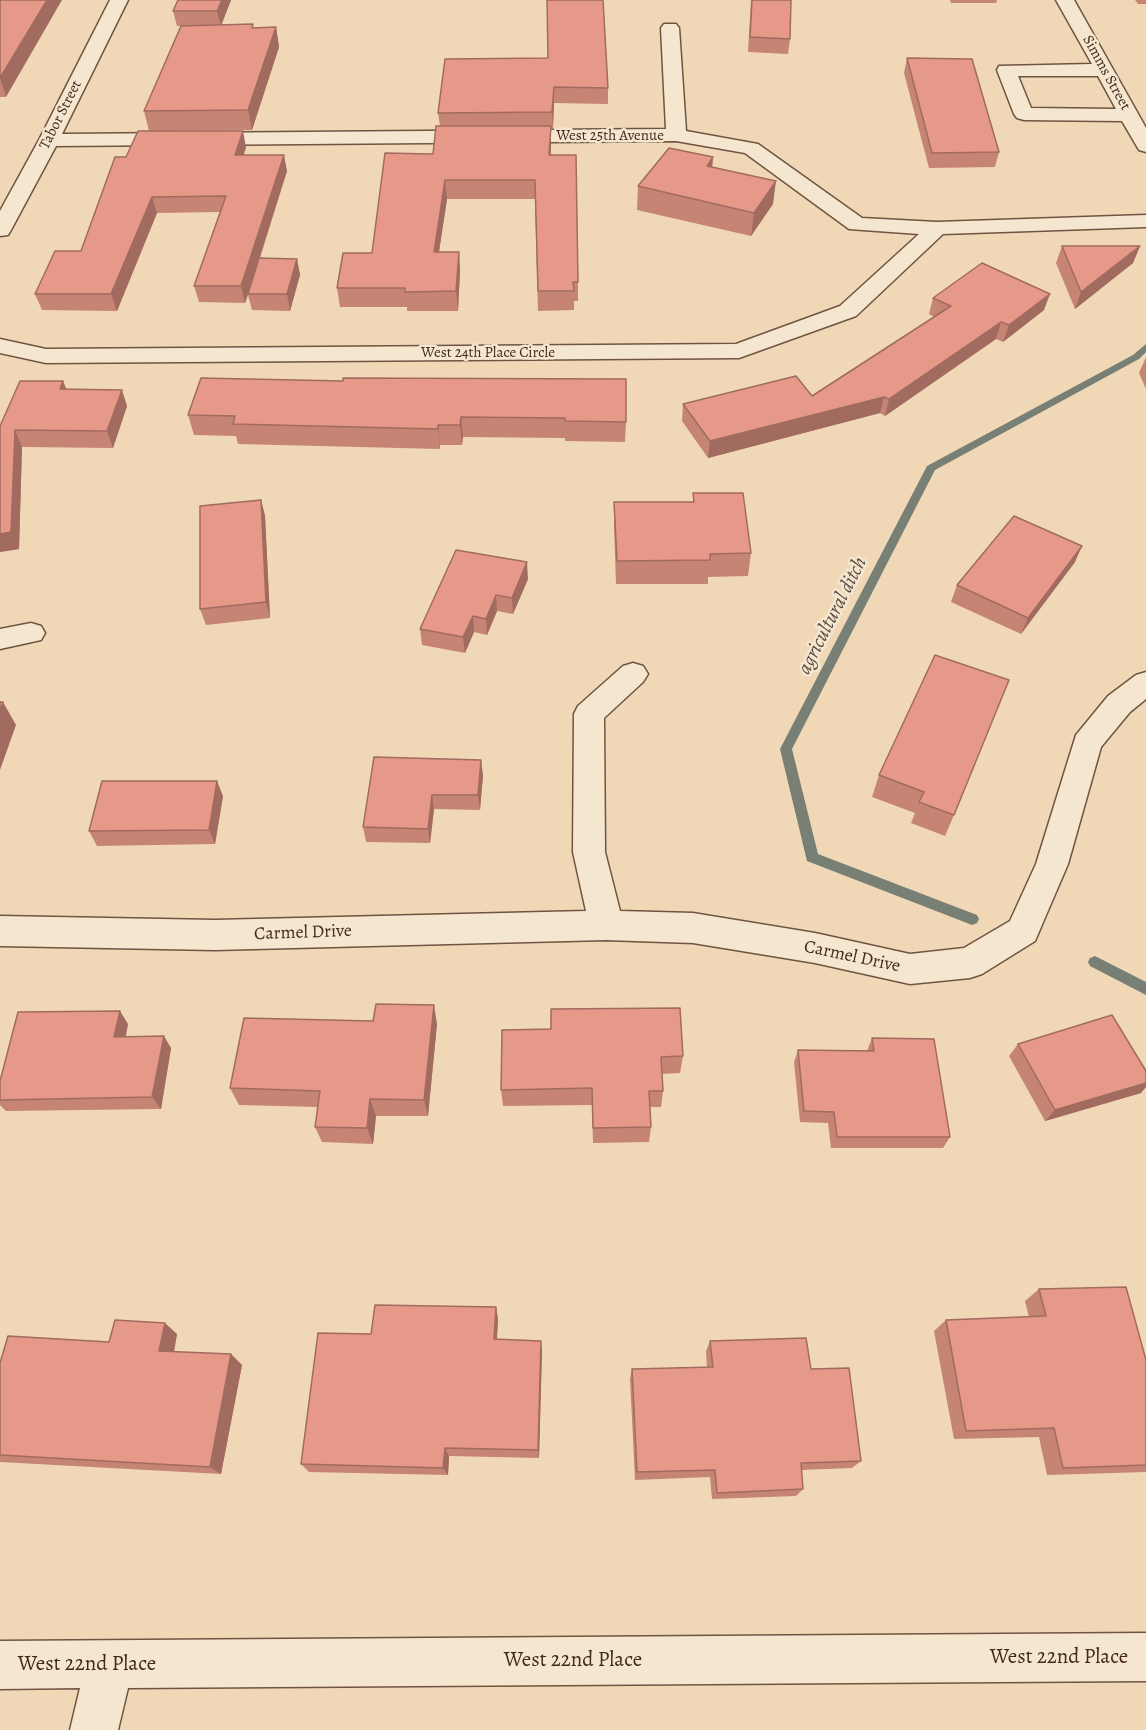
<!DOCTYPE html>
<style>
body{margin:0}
canvas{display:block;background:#f0d8b6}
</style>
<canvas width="1146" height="1730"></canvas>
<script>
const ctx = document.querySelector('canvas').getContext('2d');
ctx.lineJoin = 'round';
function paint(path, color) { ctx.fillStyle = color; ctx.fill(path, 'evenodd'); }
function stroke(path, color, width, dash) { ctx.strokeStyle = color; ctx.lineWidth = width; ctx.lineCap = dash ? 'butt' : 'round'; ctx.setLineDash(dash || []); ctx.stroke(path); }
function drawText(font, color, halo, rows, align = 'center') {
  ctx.font = font + ' Alegreya,serif'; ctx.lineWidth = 5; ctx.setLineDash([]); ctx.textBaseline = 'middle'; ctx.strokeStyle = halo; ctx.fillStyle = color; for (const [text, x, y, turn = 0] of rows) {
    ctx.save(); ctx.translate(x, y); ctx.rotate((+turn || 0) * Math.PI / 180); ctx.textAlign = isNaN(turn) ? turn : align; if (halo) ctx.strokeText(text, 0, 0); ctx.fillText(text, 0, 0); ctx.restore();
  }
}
paint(new Path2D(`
 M1146,344V352L1139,359L935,470L792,749L818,854L977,915L979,919L977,923L972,925L967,923L807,861L780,749L927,466L1133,355Z
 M1095,956L1146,982V995L1090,966L1088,962L1090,958Z`), '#787f75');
const minor = new Path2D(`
 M110,0H128L62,134L666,129L661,28L664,24H676L679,28L686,131L758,144L862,218L937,222L1146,215V227L943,234L856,316L739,358L46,363L0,353V339L46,349L736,344L840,306L919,234L849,229L745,153L676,141L56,146L11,230L8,235L0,236V211L39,140Z
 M1056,0H1074L1146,128V152L1139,150L1122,121L1024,120L1017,118L1014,114L997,70L999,66L1092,64ZM1018,76H1098L1116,109L1031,108Z
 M31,623L41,626L45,633L41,640L0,649V629Z
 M633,663L643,666L648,674L643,682L604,718L605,852L620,911L693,913L815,933L910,954L964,948L1010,921L1036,864L1076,735L1108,696L1136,675L1146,672V699L1130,712L1101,747L1068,864L1035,941L982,974L970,978L910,984L815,963L693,943L606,940L215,950L0,946V916L215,920L586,911L573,852L574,714L578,706L623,666Z
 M1146,1633V1681L128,1688L118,1730H70L80,1688L0,1689V1641Z`);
stroke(minor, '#6f5442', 3);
paint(minor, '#f5e6d0');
paint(new Path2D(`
 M0,0L6,97H0Z
 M231,0L221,25L254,28L276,27L279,47L252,130L149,131L144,111L181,26H177L173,11Z
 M751,0H791L790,39L788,54L748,52Z
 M950,0H997L996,3H951Z
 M1135,0H1146V4H1138Z
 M907,58L999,152L995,167L929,168L904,73Z
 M445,59L608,88V104L554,103L553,128H551V155L578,282V301H574V310L538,311L535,199H447L439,252H459L460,271L458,311H407V307H340L337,288L372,253L433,154L440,126L438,113Z
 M246,147L244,155L287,171L260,258L297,259L300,275L290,311L252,310L248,295L245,303L199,302L194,286L220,212L157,213L117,311L42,310L35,294L81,251L126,157Z
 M713,157L712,167L773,204L751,236L637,210L638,186Z
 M1062,246H1140L1133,263L1075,309L1056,263Z
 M933,298L1044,310L1003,342L996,339L885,416L880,413L708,458L682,421L683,404L812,396L934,317L929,314Z
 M1146,357V389L1139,373Z
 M201,378L626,422L625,442L565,441V438L463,437L462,445H440V449L238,444L236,436L194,435L188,415Z
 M63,381L66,389L127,406L113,448L22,447L19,549L0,552V426Z
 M693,493L751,553L748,576L708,577V584H616L614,526V502H693Z
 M261,500L265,516L270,618L206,625L200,609Z
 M1075,562L1021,634L951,602L957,585Z
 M528,579L513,614L497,611L487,635L474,632L465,653L422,645L420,629Z
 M935,655L954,815L945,836L911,823L915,813L872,797L879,775Z
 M374,757L483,775L480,810L434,809L430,843L366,842L363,827Z
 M223,796L215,844L97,846L89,831Z
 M128,1024L126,1036L171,1048L161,1109L6,1111L0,1105V1081Z
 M437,1024L428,1116H376L373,1144L322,1142L315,1127L318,1107L239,1105L230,1088Z
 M502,1030L683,1056L680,1073L662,1074L663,1091L661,1107H650L651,1127L649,1142L593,1143L592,1105L503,1106L501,1090Z
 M872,1038L950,1137L943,1148H831L828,1123L800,1122L794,1062L798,1050L867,1051Z
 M1018,1044L1141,1093L1045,1121L1009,1056Z
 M1039,1289L1146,1360V1472L1047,1475L1039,1437L954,1439L934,1331L946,1320L1029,1317L1025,1301Z
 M496,1307L498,1319L497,1340L542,1351L539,1458L449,1456L448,1475L309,1472L301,1464L371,1334Z
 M177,1334L174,1352L231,1354L242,1365L221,1474L0,1462V1363L109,1342Z
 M710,1341L811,1369L861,1461L852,1468L801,1470L803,1489L796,1496L712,1499L710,1477L635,1480L630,1379L632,1369L707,1367L706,1351Z`), '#c68475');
paint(new Path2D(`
 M47,0H62L6,97L0,78Z
 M222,0H231L221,26L217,11Z
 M276,27L279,47L252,130L248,110Z
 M554,87V103L553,128L552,112Z
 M551,126V144L550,174L549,155Z
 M243,131L246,147L238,172L235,155Z
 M284,155L287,171L245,303L241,286Z
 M713,157L711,180L707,166Z
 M445,180L447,199L436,271L434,252Z
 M776,181L773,204L751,236L754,213Z
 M152,197L157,213L117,311L111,294Z
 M1140,246L1133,263L1075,309L1081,292Z
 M459,252L460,271L458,311L456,291Z
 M297,259L300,275L290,311L287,294Z
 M1050,294L1044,310L1003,342L1009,325Z
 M1001,322L996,339L885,416L889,399Z
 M63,381L70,398L60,389Z
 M122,390L127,406L113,448L107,431Z
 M884,397L880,413L708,458L710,441Z
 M461,417L463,437L462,445L460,425Z
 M438,425L440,445V449L438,429Z
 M15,430L22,447L19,549L0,552V534Z
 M261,500L265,516L270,618L266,602Z
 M1082,546L1075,562L1021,634L1028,618Z
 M527,562L528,579L513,614L512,598Z
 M496,595L497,611L487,635L486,619Z
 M473,616L474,632L465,653L463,637Z
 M3,702L16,725L0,770V711Z
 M481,760L483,775L480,810L478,795Z
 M217,781L223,796L215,844L209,830Z
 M432,795L434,809L430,843L428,829Z
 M434,1005L437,1024L428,1116L424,1100Z
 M120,1011L128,1024L123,1049L114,1037Z
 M164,1036L171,1048L161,1109L152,1097Z
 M1146,1083V1087L1141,1093L1045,1121L1055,1110Z
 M370,1099L376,1116L373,1144L367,1128Z
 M496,1307L498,1319L496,1350L494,1339Z
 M165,1323L177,1334L172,1362L159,1351Z
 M541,1341L542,1351L539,1458L538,1450Z
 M231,1354L242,1365L221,1474L210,1467Z
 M445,1448L449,1456L448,1475L443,1468Z`), '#a16b5f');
const building = new Path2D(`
 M0,0H47L0,78Z
 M178,0H222L217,11H173Z
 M547,0H603L608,88L554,87L552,112L438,113L445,59L548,58Z
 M752,0H791L790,39L750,37Z
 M253,24L252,28L276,27L248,110L144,111L181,26Z
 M907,58L972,59L999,152L932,153Z
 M436,126H551L549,155H576L578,282H573L574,291H538L535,180H445L434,252H459L456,291L405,292V288H337L343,253H372L385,153L433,154Z
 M138,131H243L235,155H284L241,286H194L226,196L152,197L111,294H35L55,251H81L115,157H126Z
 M669,148L713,157L707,166L776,181L754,213L638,186Z
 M1062,246H1140L1081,292Z
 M259,258L297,259L287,294H248Z
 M982,263L1050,294L1009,325L1001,322L889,399L884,397L710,441L683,404L796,376L812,396L951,306L933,298Z
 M201,378L343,381V378L626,379V422L565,421V418L461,417L460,425H438V429L233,424L235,416L188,415Z
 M20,381H63L60,389L122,390L107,431L15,430L11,532L0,534V426Z
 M693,493H743L751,553L710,554V560L617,561L614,502H694Z
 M261,500L266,602L200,609V506Z
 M1014,516L1082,546L1028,618L957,585Z
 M456,550L527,562L512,598L496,595L486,619L473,616L463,637L420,629Z
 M935,655L1009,680L954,815L919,802L924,792L879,775Z
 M0,702H3L0,711Z
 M374,757L481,760L478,795H432L428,829L363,827Z
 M102,781H217L209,830L89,831Z
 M376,1004L434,1005L424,1100L370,1099L367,1128L315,1127L320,1091L230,1088L244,1018L373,1021Z
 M680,1008L683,1056L661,1057L663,1091H649L651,1127L593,1128L592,1088L501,1090L502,1030L551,1029V1009Z
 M120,1011L114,1037L164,1036L152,1097L0,1100V1081L18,1012Z
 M1112,1015L1146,1071V1083L1055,1110L1018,1044Z
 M872,1038L934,1039L950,1137H837L834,1112L804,1111L798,1050L874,1051Z
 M1126,1287L1146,1360V1465L1063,1468L1054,1428L966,1431L946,1320L1046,1316L1039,1289Z
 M375,1305L496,1307L494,1339L541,1341L538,1450L445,1448L443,1468L301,1464L318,1333L371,1334Z
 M115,1320L165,1323L159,1351L231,1354L210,1467L0,1455V1363L8,1336L109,1342Z
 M806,1338L811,1369L849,1368L861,1461L801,1463L803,1489L717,1493L715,1470L637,1472L632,1369L713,1367L710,1341Z`);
paint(building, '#e69988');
stroke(building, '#a16b5f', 1.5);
drawText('15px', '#44281c', '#f5e6d0', [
 ["Simms Street",1106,73,61],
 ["Tabor Street",61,115,-63],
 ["West 25th Avenue",610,136],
 ["West 24th Place Circle",488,353]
]);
drawText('18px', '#44281c', '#f5e6d0', [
 ["Carmel Drive",303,933,-2],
 ["Carmel Drive",852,957,12]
]);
drawText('italic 20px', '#5a4c41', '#f5e6d0', [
 ["agricultural ditch",833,616,-63]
]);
drawText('21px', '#44281c', '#f5e6d0', [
 ["West 22nd Place",1059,1658],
 ["West 22nd Place",573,1661],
 ["West 22nd Place",87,1665]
]);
</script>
